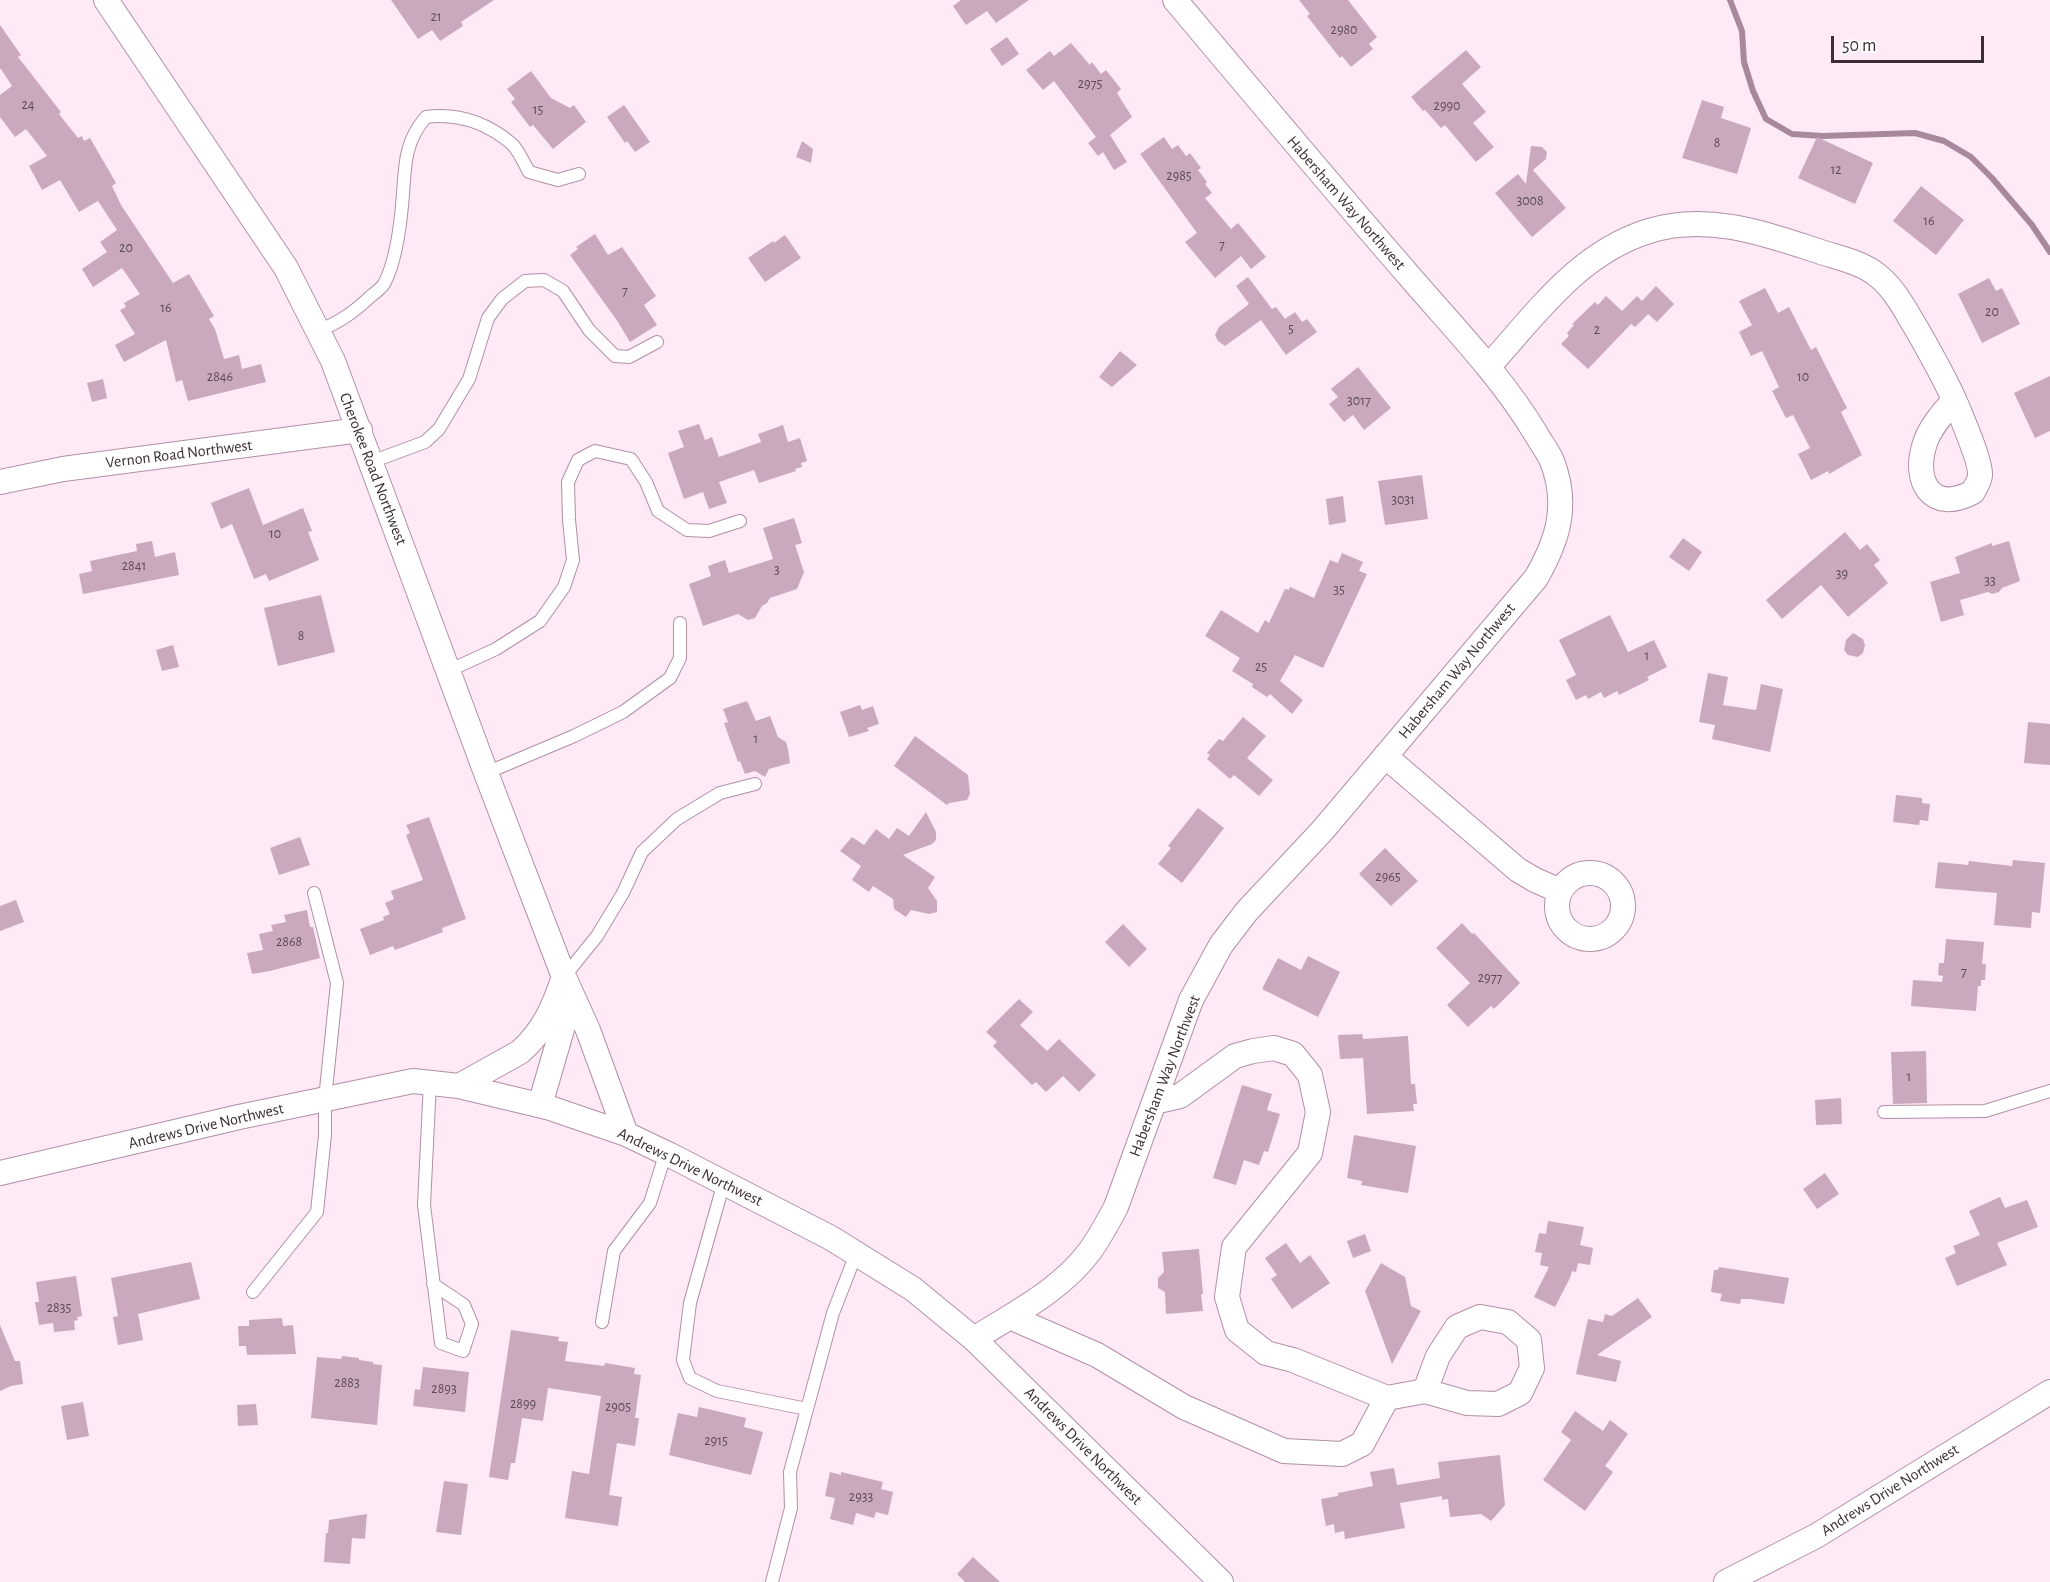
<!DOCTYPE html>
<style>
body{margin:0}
#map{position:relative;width:2050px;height:1582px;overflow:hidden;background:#fee9f7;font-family:"Alegreya Sans",sans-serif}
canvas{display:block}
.scale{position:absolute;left:1831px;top:36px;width:153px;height:27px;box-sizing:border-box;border:3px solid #3a2d36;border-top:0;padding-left:8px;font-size:18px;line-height:21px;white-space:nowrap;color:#3a2d36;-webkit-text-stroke:4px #fdfdfd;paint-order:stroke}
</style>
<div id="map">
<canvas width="2050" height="1582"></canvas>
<div class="scale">50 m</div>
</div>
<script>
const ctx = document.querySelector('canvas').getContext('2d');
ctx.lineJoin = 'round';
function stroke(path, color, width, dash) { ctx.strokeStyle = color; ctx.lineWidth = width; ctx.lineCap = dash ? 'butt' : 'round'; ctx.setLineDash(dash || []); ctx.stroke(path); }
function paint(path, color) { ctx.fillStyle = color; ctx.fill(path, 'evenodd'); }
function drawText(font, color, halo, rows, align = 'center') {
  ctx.font = font + ' "Alegreya Sans",sans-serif'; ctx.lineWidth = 4.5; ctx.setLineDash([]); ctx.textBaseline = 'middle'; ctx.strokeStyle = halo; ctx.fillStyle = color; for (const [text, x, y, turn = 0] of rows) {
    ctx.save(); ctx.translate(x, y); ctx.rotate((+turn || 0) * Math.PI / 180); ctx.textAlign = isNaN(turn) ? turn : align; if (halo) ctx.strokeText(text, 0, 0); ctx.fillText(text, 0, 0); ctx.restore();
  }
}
stroke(new Path2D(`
 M1730,0L1742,31L1744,62L1753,91L1766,119L1792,134L1823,136L1915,133L1944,141L1971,157L1992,178L2032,225L2050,252`), '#a7889d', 6);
paint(new Path2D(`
 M391,0H494L461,22L463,26L440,41L432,30L418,39Z
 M961,0H1029L996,23L987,11L966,25L953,6Z
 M1299,0H1348L1377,37L1369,44L1373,49L1351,67L1342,56L1340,58L1307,16L1310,14Z
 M0,25L21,55L18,57L61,112L59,114L78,138L82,136L84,141L90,138L116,183L112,186L121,205L173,283L189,274L214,316L209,319L215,329L224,359L239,355L242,369L261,364L266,382L188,401L182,380L176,382L166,340L124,362L115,345L135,334L120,310L126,307L124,303L140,294L122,268L93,287L82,269L107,252L100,242L117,230L98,201L79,212L60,180L42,190L29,166L47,156L26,129L15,137L0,117V95L12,86L1,69H0Z
 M1007,37L1019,54L1002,66L990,49Z
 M1071,43L1090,65L1092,62L1101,74L1106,70L1121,89L1117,93L1132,117L1110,135L1127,162L1114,170L1103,152L1098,156L1088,143L1096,137L1054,81L1043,90L1026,70L1050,51L1054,56Z
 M1466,50L1481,67L1462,84L1486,112L1473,123L1494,147L1476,162L1445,125L1441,128L1425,110L1423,111L1411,97Z
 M531,71L551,98L570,108L574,105L586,122L553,149L533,125L530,127L511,102L515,99L507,89Z
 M1702,100L1724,107L1721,118L1751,128L1737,174L1682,158Z
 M624,105L650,142L635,152L627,141L625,143L607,117Z
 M1164,137L1172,149L1178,145L1186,156L1190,153L1201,168L1198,170L1207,182L1205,184L1212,193L1205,198L1231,229L1238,223L1266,257L1251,269L1241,256L1215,278L1185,242L1197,233L1140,154Z
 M1817,137L1873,163L1855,204L1798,178Z
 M802,141L813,149L811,163L796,157Z
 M1531,146L1542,147L1547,152L1546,159L1533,170L1566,208L1532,237L1495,193L1518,174L1526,184Z
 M1921,186L1964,220L1936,255L1893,221Z
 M595,234L608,255L622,247L656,296L644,305L657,325L630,342L618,322L570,255L578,249L576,247Z
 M785,235L801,258L765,282L748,258L773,241L774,243Z
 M1248,277L1272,309L1276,307L1285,319L1295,312L1302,322L1307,319L1317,332L1286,355L1261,320L1225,346L1218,341L1215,335L1219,327L1249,304L1236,286Z
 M1989,278L1996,291L2002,288L2020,324L1982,343L1958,294Z
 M1656,286L1674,304L1657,322L1648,314L1635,327L1631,324L1588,369L1561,344L1569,336L1567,333L1574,325L1572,324L1595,302L1598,305L1606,296L1622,311L1637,296L1642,301Z
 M1765,288L1778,313L1789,307L1811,350L1816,347L1847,408L1841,412L1862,455L1829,474L1828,471L1811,480L1798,454L1810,448L1793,415L1786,418L1772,391L1779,387L1762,351L1751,356L1739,332L1752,325L1739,301Z
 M1120,351L1137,365L1112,387L1099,377Z
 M1358,367L1391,408L1364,430L1353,415L1344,422L1329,404L1338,397L1331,389Z
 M2050,376V431L2035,438L2014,393Z
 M103,379L107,398L92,402L87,383Z
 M699,424L705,440L712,437L719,457L761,442L758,434L783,425L788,442L800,438L807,461L801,463L802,467L795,469L796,471L759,483L754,470L719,482L727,503L709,509L703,492L684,499L668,453L684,447L678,431Z
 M1422,475L1428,519L1385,525L1378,481Z
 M249,488L263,525L303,508L312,531L308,532L319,560L269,581L266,574L254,579L232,524L221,529L211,503Z
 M1343,496L1346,522L1329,525L1326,499Z
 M794,518L802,543L795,545L804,572L797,589L770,598L767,603L762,606L755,618L748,620L738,614L703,626L689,584L711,576L708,566L725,560L729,573L773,559L763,528Z
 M1845,532L1860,550L1867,544L1880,560L1874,565L1888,583L1848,617L1821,585L1782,619L1766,600Z
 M1683,538L1702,552L1689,571L1669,557Z
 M152,541L155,557L175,552L179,575L83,594L79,574L92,571L90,561L137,551L136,544Z
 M2009,541L2020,581L2002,588L1999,592L1992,594L1988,592L1960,600L1964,615L1941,622L1930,582L1960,573L1955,557L1992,543V546Z
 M1342,553L1363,562L1359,571L1367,574L1323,668L1295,655L1280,681L1303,700L1292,714L1270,694L1267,697L1252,687L1253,684L1232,671L1240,658L1205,636L1221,610L1258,633L1265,620L1269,623L1285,589L1289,590L1290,587L1314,598L1330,560L1338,563Z
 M321,595L335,652L278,666L264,608Z
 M1610,615L1628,652L1654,640L1667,667L1647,677L1649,680L1619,695L1617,691L1604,698L1601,692L1588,699L1586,695L1576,700L1566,680L1576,675L1559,640Z
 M1853,633L1863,639L1865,645L1863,653L1858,657L1848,655L1844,650L1846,640Z
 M173,645L179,667L162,671L156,650Z
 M1708,673L1728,677L1723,705L1756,710L1761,684L1783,689L1770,752L1712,739L1715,725L1699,722Z
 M747,701L756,721L770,716L778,737L786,742L788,749L790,763L769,769L765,777L755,771L745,774L740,761L738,762L724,723L728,722L723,709Z
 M860,705L862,710L873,706L879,724L867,728L869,731L849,737L840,712Z
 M1243,717L1266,736L1247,758L1273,780L1259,796L1234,775L1230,779L1207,759L1210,755L1207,753L1219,739L1223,741Z
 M2028,722L2050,724V765L2024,763Z
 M915,736L968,775L970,794L967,800L949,803L947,805L894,766Z
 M1896,795L1922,798V803L1930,804L1928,821L1920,820L1919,825L1893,822Z
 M1198,808L1224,828L1182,883L1158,864L1171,848L1168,846Z
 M926,812L936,832V840L932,844L903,855L935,877L928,888L937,901V912L929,914L911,910L906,917L894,909L893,899L873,886L869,892L852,880L861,866L840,851L852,837L864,845L876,829L889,839L897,828L909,836Z
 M429,817L466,919L442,928L443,932L395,950L393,946L370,955L360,929L384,920L383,917L390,914L385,903L394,899L391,891L423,880L406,835L410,833L406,825Z
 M300,837L310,865L279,875L270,848Z
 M1385,848L1418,881L1391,906L1359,874Z
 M2013,860L2045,863L2040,913L2032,912L2031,928L1994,925L1997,893L1935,888L1938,862L1968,865L1969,861L2012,866Z
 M16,900L24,922L0,931V906Z
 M307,910L310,927H313L320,958L270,971L252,974L247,953L263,950L259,934L273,931L271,925L286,922L284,915Z
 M1462,923L1472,934L1474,933L1520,983L1494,1009L1491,1006L1468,1027L1447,1005L1470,983L1436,948Z
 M1123,924L1147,949L1129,967L1105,942Z
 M1946,939L1984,942L1982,964H1986L1985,980H1981V986H1978L1976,1011L1911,1006L1913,980L1942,982L1943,976L1938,975L1939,963H1944Z
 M1308,956L1340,972L1318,1017L1262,989L1278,958L1301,970Z
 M1019,999L1033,1012L1020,1025L1047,1051L1059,1039L1096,1075L1079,1092L1063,1076L1046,1092L1036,1082L1032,1085L993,1046L997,1042L986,1032Z
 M1362,1034L1363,1039L1408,1036L1411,1084H1415L1417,1104H1413L1414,1111L1367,1114L1363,1058L1340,1059L1338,1035Z
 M1926,1051L1927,1103L1893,1104L1891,1052Z
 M1242,1085L1272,1094L1267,1110L1280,1114L1268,1152L1264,1151L1259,1165L1244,1160L1236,1185L1213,1178Z
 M1841,1098L1842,1124L1816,1125L1815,1100Z
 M1354,1135L1416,1146L1408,1193L1361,1185L1362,1181L1347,1178Z
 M1825,1173L1839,1194L1817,1209L1803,1189Z
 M2000,1197L2005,1208L2027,1200L2038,1227L1997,1243L2007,1265L1957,1286L1945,1258L1956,1253L1953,1246L1980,1235L1969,1211Z
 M1548,1221L1584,1227L1580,1245L1593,1248L1590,1265L1578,1263L1576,1272L1572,1271L1570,1278L1555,1307L1534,1297L1549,1267L1540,1265L1542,1253L1535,1252L1539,1233L1546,1234Z
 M1365,1234L1371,1251L1353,1258L1347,1241Z
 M1286,1243L1300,1263L1310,1255L1330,1283L1292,1309L1271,1279L1277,1275L1265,1258Z
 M1199,1249L1203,1294H1201L1203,1311L1166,1314L1165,1292L1158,1288V1278L1164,1272L1162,1252Z
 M191,1262L200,1299L138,1314L143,1340L118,1345L113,1317L118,1316L111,1278Z
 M1381,1263L1405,1277L1411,1306L1421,1311L1392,1364L1365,1291Z
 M1719,1267L1789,1278L1784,1304L1750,1299H1741L1740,1304L1720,1301L1722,1294L1711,1292L1714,1270H1718Z
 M76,1276L82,1316L77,1317L78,1320L74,1321L75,1330L54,1332L53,1323L39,1325L35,1302H39L36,1282Z
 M1638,1298L1652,1317L1597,1355L1621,1361L1616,1382L1576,1374L1588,1319L1603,1322L1605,1314L1612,1316Z
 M282,1318L283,1326L293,1325L296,1354L247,1355L246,1346H239L238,1326H249V1320Z
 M0,1325L15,1361H20L23,1384L11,1386L0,1391Z
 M511,1330L559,1337L558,1341L568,1342L565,1361L604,1366L605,1363L635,1368L634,1374L641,1375L635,1418H639L635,1446L617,1443L609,1495L622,1497L618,1526L565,1518L572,1471L589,1474L601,1396L548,1388L543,1421L522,1418L515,1463H511L508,1480L489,1477Z
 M342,1356L359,1358V1360L373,1362V1364L382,1365L377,1425L311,1418L317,1357L341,1359Z
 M423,1367L469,1372L465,1412L413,1406L415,1389L420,1390Z
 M83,1402L89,1436L67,1440L61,1406Z
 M256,1404L258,1425L238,1426L237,1405Z
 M699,1407L746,1418L744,1427L763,1432L751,1475L669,1455L678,1413L697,1417Z
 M1575,1411L1603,1431L1610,1420L1628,1434L1605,1466L1613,1472L1585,1511L1543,1480L1571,1440L1561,1432Z
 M1500,1455L1505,1505L1491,1521L1481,1514L1450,1517L1448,1499L1442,1500V1496L1400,1503L1405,1528L1345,1539L1344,1531L1335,1533L1334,1524L1326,1526L1321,1499L1338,1496V1493L1373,1486L1370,1472L1394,1468L1397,1485L1440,1478L1438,1462Z
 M830,1472L841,1475V1472L883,1482L881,1489L893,1492L888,1515L876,1512L874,1518L856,1513L853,1525L830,1519L835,1498L825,1496Z
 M444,1481L468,1484L461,1535L436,1532Z
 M367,1514L365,1539L352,1538L350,1564L324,1562L326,1533H328L329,1520Z
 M973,1557L1000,1582H965L957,1574Z`), '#caa9bf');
const service = new Path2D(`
 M317,331C339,323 354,312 371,296C375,293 381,288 384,284C397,260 401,221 403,194C405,164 405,141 426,117C458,113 487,123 512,144C519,151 524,163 529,172L558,180L579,174
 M371,462L425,442L439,429L469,379L488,318L502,299L525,281L544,280L563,291L589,330L615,356L629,357L657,342
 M448,671L496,649L540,621L564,587L573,560L569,520L568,482L578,460L595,451L631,459L646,482L658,511L687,530L709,531L740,521
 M486,773L574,736L623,712L670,678L680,658V623
 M564,977L597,936L623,893L642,852L677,819L720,793L755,784
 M430,1082L424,1205L441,1343L463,1351L472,1324L464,1305L433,1284
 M1884,1112L1985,1111L2050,1091
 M724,1182L690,1303L683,1360L690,1378L717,1391L807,1409
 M253,1292L317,1212L325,1135V1099L337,983L314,893
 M602,1322L614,1251L650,1203L666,1152
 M772,1582L791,1508L790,1472L833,1313L856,1254`);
const minor = new Path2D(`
 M106,0L286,268L333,361L486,773L564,977L588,1030L626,1134
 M1488,367C1536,314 1578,253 1649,231C1707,213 1763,233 1818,251C1838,258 1861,262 1877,275C1894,288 1904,308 1915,326C1930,352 1945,378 1957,406C1963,421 1981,462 1980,475C1980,481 1975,487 1973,492C1932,514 1912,482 1925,443C1930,427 1944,412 1954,400
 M0,482L63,469L360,430
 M1385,756L1518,870L1535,880L1560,891
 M1557 906a33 33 0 1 1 66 0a33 33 0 1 1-66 0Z
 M459,1086L520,1052C544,1031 554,1006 564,977
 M1154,1102L1180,1096L1235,1056L1253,1051L1274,1048L1293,1054L1310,1075L1318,1112L1310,1153L1234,1247L1227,1297L1237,1330L1266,1353L1293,1360L1387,1398L1425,1391L1438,1356L1457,1327L1480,1317L1508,1322L1529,1340L1532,1368L1520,1393L1498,1404L1467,1403L1425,1391
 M540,1105L572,995
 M0,1173L239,1117L413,1081L459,1086L547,1107L626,1134L670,1155L831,1238L913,1289L974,1339L1221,1582
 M1010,1317L1097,1355L1184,1407L1284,1451L1342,1454L1362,1444L1387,1398
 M974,1339C1015,1313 1060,1291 1090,1251C1100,1237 1108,1222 1116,1207L1191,1000L1221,945L1247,911L1322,831L1536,578C1558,540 1569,505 1552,461C1548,452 1541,443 1536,434C1502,377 1454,328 1411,278C1331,186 1253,93 1175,0
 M1726,1582L1816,1536L2050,1392`);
stroke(service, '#b190a6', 14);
stroke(minor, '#b190a6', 26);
stroke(service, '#fff', 12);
stroke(minor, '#fff', 24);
drawText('14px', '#5e4c58', null, [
 ["21",436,17],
 ["2980",1344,30],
 ["2975",1090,84],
 ["24",28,105],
 ["2990",1447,106],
 ["15",538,110],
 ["8",1717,143],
 ["12",1836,170],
 ["2985",1179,176],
 ["3008",1530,201],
 ["16",1929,221],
 ["7",1222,245],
 ["20",126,248],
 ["7",625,291],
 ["16",166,308],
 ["20",1992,312],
 ["5",1291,329],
 ["2",1597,330],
 ["2846",220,377],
 ["10",1803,377],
 ["3017",1359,401],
 ["3031",1403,500],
 ["10",275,534],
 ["2841",134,566],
 ["3",777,570],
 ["39",1842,574],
 ["33",1990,581],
 ["35",1339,590],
 ["8",301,636],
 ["1",1647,656],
 ["25",1261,667],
 ["1",756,739],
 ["2965",1388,877],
 ["2868",289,942],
 ["7",1964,972],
 ["2977",1490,978],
 ["1",1909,1077],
 ["2835",59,1308],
 ["2883",347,1383],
 ["2893",444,1389],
 ["2899",523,1404],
 ["2905",618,1407],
 ["2915",716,1441],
 ["2933",861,1497]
]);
drawText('16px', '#3a2d36', '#fdfdfd', [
 ["Habersham Way Northwest",1346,203,49],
 ["Vernon Road Northwest",179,454,-7],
 ["Cherokee Road Northwest",373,469,69],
 ["Habersham Way Northwest",1457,671,-50],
 ["Habersham Way Northwest",1165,1076,-69],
 ["Andrews Drive Northwest",206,1126,-13],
 ["Andrews Drive Northwest",690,1167,26],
 ["Andrews Drive Northwest",1083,1446,45],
 ["Andrews Drive Northwest",1890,1490,-32]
]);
</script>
